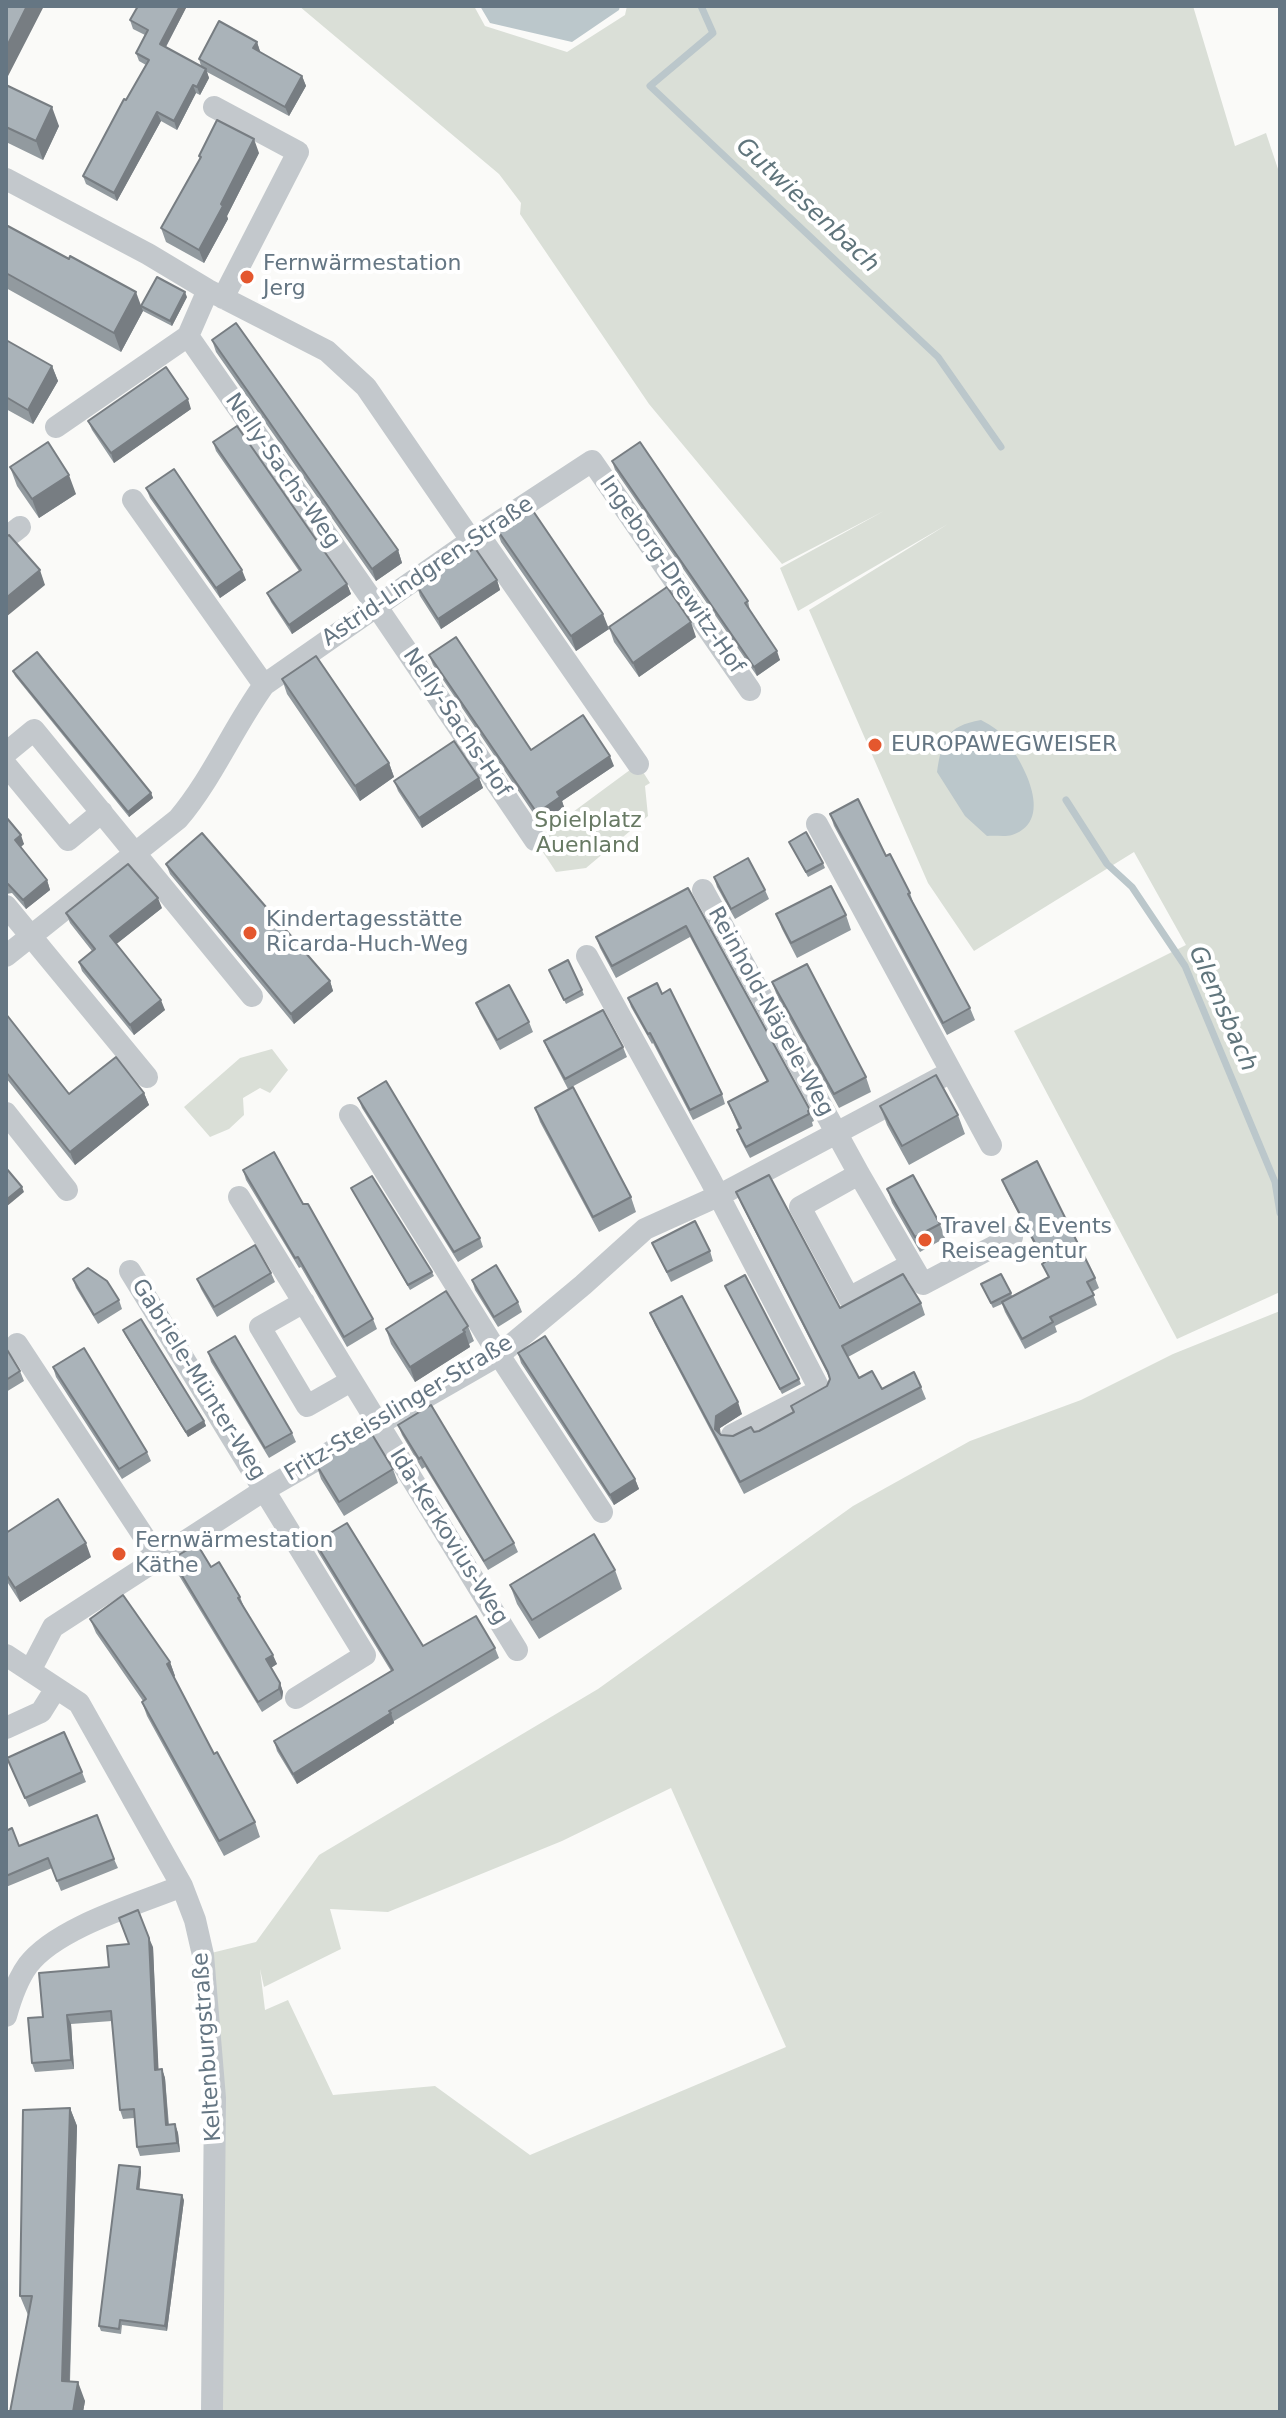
<!DOCTYPE html>
<meta charset="utf-8">
<style>
body{margin:0}
#map{position:relative;width:1286px;height:2418px;overflow:hidden;background:#fafaf8;font-family:"DejaVu Sans",sans-serif}
canvas{display:block}
.frame{position:absolute;inset:0;border:8px solid #657683;pointer-events:none}
</style>
<div id="map">
<canvas width="1286" height="2418"></canvas>
<div class="frame"></div>
</div>
<script>
const ctx = document.querySelector('canvas').getContext('2d');
ctx.lineJoin = 'round';
function paint(path, color) { ctx.fillStyle = color; ctx.fill(path, 'evenodd'); }
function stroke(path, color, width, dash) { ctx.strokeStyle = color; ctx.lineWidth = width; ctx.lineCap = dash ? 'butt' : 'round'; ctx.setLineDash(dash || []); ctx.stroke(path); }
function drawText(font, color, halo, rows, align = 'center') {
  ctx.font = font + ' "DejaVu Sans",sans-serif'; ctx.lineWidth = 8; ctx.setLineDash([]); ctx.textBaseline = 'middle'; ctx.strokeStyle = halo; ctx.fillStyle = color; for (const [text, x, y, turn = 0] of rows) {
    ctx.save(); ctx.translate(x, y); ctx.rotate((+turn || 0) * Math.PI / 180); ctx.textAlign = isNaN(turn) ? turn : align; if (halo) ctx.strokeText(text, 0, 0); ctx.fillText(text, 0, 0); ctx.restore();
  }
}
paint(new Path2D(`
 M299,6H474L485,26L567,52L625,15L627,6H1193L1235,146L1266,133L1280,175V1292L1177,1339L1014,1031L1186,945L1134,852L974,951L928,883L809,610L948,524L798,611L780,568L884,511L782,564L649,404L520,214L521,203L499,174Z
 M638,764L650,783L645,786L648,816L586,868L556,872L535,840Z
 M272,1049L288,1070L270,1093L260,1088L243,1098L244,1115L229,1129L210,1137L184,1107L240,1058Z
 M1280,1311V2412H212L203,1955L256,1942L319,1855L598,1689L853,1506L970,1441L1081,1400L1173,1354ZM671,1788L786,2047L530,2155L435,2086L333,2095L288,2000L265,2010L260,1969L264,1987L341,1949L330,1909L388,1912L562,1841Z`), '#dadfd7');
paint(new Path2D(`
 M480,6H620L619,10L572,42L490,23Z
 M981,720C988,724 996,728 1001,734C1020,756 1058,820 1012,835C1005,837 995,835 987,836L965,816L937,772C942,740 946,726 981,720Z`), '#bbc7cb');
stroke(new Path2D(`
 M701,6L713,33L650,86L938,357L1001,447
 M1066,800L1107,864L1132,887L1185,966L1275,1182L1280,1213`), '#bbc7cb', 7);
stroke(new Path2D(`
 M214,107L298,152L223,298
 M6,179L148,254L208,290L327,351L366,387L471,540
 M208,290L188,336L377,607L535,840
 M56,427L188,336
 M133,500L264,685
 M479,535L638,764
 M6,538L20,527
 M6,753L34,730L252,996
 M6,765L68,840L102,812
 M817,824L991,1145
 M703,890L859,1174L923,1284L1012,1237
 M6,906L147,1077
 M6,956L178,819C212,779 233,728 264,685L479,535L592,461L750,690
 M587,956L710,1179L820,1390L732,1435
 M6,1113L67,1190
 M350,1115L499,1355L602,1512
 M859,1174L800,1207L849,1298L910,1265
 M239,1197L517,1650
 M130,1271L365,1655L296,1698
 M304,1302L260,1327L307,1406L351,1381
 M17,1344L158,1558
 M6,1655L79,1703L182,1886L195,1920L203,1955L215,2098L212,2412
 M30,1671L53,1627L266,1489L499,1355L583,1285L645,1229L718,1196L951,1072
 M6,1728L41,1712L56,1688
 M6,2016C11,1998 17,1980 28,1965C57,1927 138,1904 182,1886`), '#c3c8cc', 22);
paint(new Path2D(`
 M187,6L166,47L201,66L199,59L257,42L260,52L302,76L306,86L289,116L207,72L209,78L200,95L196,93L177,130L161,121L117,201L86,184L83,176L146,65L139,61L136,53L145,35L133,29L130,20Z
 M6,85L59,126L43,160L6,142Z
 M259,153L227,216L228,219L204,263L166,242L161,228L200,159L199,156Z
 M6,225L69,259L141,306L187,297L172,326L143,311L121,352L6,288Z
 M6,340L52,366L58,381L33,424L6,409Z
 M212,340L398,550L402,563L376,581L216,352Z
 M191,409L114,463L92,430L88,421Z
 M213,442L347,584L351,594L292,634L271,602L267,593L299,571L216,451Z
 M612,461L748,601L750,611L780,660L757,676L615,470Z
 M10,467L76,494L39,518L17,486Z
 M146,488L246,580L220,598L150,498Z
 M496,528L609,629L576,651L501,542Z
 M497,580L500,590L441,629L420,596L417,586Z
 M609,627L696,637L639,677L614,642Z
 M429,655L531,750L614,766L562,801L564,807L540,823L433,665Z
 M13,671L151,793L153,798L129,817L15,676Z
 M282,679L389,763L394,777L360,801L287,694Z
 M479,778L483,788L422,828L398,791L394,781Z
 M830,814L886,856L910,893L914,905L970,1008L975,1020L947,1035L834,826Z
 M6,817L24,844L21,847L47,880L50,890L26,909L12,893L6,894Z
 M789,842L823,863L825,868L808,877Z
 M166,864L330,981L333,991L294,1024L170,874Z
 M714,877L765,890L769,899L735,919L717,887Z
 M688,888L810,1110L814,1121L812,1122L813,1126L750,1158L741,1141L737,1130L739,1129L728,1102L767,1082L690,937L616,978L600,948L596,937Z
 M162,908L116,944L165,1010L134,1035L82,971L79,962L92,951L70,923L66,913Z
 M776,914L846,915L851,930L797,958L782,929Z
 M549,970L582,990L584,995L566,1004Z
 M772,982L866,1077L871,1092L839,1108L777,996Z
 M628,998L722,1094L725,1104L693,1120L653,1043L652,1044L631,1007Z
 M476,1003L529,1022L533,1032L500,1050L480,1013Z
 M6,1014L69,1094L144,1093L149,1105L75,1165L6,1078Z
 M544,1041L623,1047L627,1057L568,1089L548,1051Z
 M358,1098L480,1238L483,1247L458,1262L362,1108Z
 M880,1106L958,1115L965,1134L909,1165L887,1125Z
 M535,1108L631,1197L636,1212L599,1232L540,1122Z
 M243,1170L303,1204L373,1319L377,1329L347,1347L301,1267L299,1268L246,1180Z
 M1002,1180L1095,1278L1099,1288L1092,1292L1097,1305L1055,1326L1057,1332L1025,1349L1005,1312L1002,1304L993,1308L981,1284L1011,1293L1012,1296L1048,1277L1042,1264L1044,1263L1006,1190Z
 M351,1188L432,1272L434,1276L410,1290Z
 M887,1189L940,1224L945,1238L920,1252L892,1203Z
 M736,1192L840,1308L921,1303L925,1315L848,1357L859,1378L882,1389L921,1387L926,1399L744,1494L655,1325L650,1313L742,1414L720,1428L721,1435L733,1436L759,1431L794,1413L791,1406L827,1386L830,1379L829,1377L741,1204Z
 M652,1243L710,1251L713,1261L671,1282Z
 M271,1273L275,1282L217,1317L201,1289L197,1279Z
 M73,1279L119,1300L122,1309L98,1324L76,1288Z
 M472,1280L518,1302L522,1312L498,1327L475,1290Z
 M725,1286L799,1379L801,1384L782,1394Z
 M468,1326L474,1341L469,1344L470,1347L415,1382L391,1344L386,1329Z
 M123,1330L204,1421L206,1426L188,1437L125,1335Z
 M6,1348L20,1371L24,1381L6,1392Z
 M208,1352L292,1433L296,1442L269,1458L211,1362Z
 M518,1353L635,1479L639,1489L614,1505L521,1363Z
 M53,1367L147,1452L151,1461L122,1479L56,1377Z
 M398,1425L514,1543L518,1552L488,1570L425,1467L422,1469L402,1435Z
 M316,1464L393,1469L398,1483L344,1516L321,1479Z
 M6,1533L91,1557L20,1602L6,1580Z
 M315,1542L423,1646L495,1648L499,1658L394,1721V1723L297,1784L277,1751L274,1741L391,1671L318,1552Z
 M172,1559L211,1567L240,1597L244,1607L277,1664L271,1668L280,1683L283,1692L282,1699L262,1712L175,1569Z
 M615,1570L622,1589L539,1639L517,1604L510,1585Z
 M90,1619L170,1662L175,1676L174,1677L214,1754L255,1822L260,1837L224,1856L147,1716L142,1702L143,1701L96,1633Z
 M7,1758L82,1772L86,1782L29,1807Z
 M6,1831L19,1846L114,1859L118,1868L61,1891L52,1868L6,1887Z
 M153,1947L158,2069H162L165,2078L169,2125L175,2124L178,2133L180,2152L140,2156L137,2147L134,2118L123,2119L120,2110L112,2021L71,2024L74,2069L35,2072L32,2063L43,2017L109,1967Z
 M70,2108L77,2126L70,2382L85,2401L83,2412H10L28,2315L20,2296Z
 M140,2167L141,2172L139,2190L184,2200L167,2331L122,2325L121,2334L101,2331L99,2326Z`), '#929a9f');
paint(new Path2D(`
 M27,6H44L6,80V48Z
 M180,6H187L163,52L160,44Z
 M257,42L260,51L257,58L253,48Z
 M206,69L209,78L200,95L197,87Z
 M302,76L306,86L289,116L285,107Z
 M193,85L196,93L177,130L174,121Z
 M52,107L59,126L43,160L36,141Z
 M157,112L161,121L117,201L114,193Z
 M254,139L259,153L227,216L228,219L204,263L199,250Z
 M136,292L143,311L121,352L114,333Z
 M185,292L187,297L172,326L170,321Z
 M52,366L58,381L33,424L28,410Z
 M188,399L191,409L114,463L111,453Z
 M69,475L76,494L39,518L32,499Z
 M398,550L402,563L376,581L372,569Z
 M40,570L45,585L6,617V598Z
 M242,570L246,580L220,598L216,588Z
 M497,580L500,590L441,629L438,619Z
 M347,584L351,594L292,634L289,625Z
 M603,614L609,629L576,651L571,636Z
 M691,622L696,637L639,677L633,663Z
 M777,651L780,660L757,676L754,667Z
 M610,756L614,766L562,801L564,807L540,823L537,813L557,792Z
 M389,763L394,777L360,801L355,786Z
 M479,778L483,788L422,828L419,818Z
 M151,793L153,798L129,817L128,812Z
 M21,835L24,844L18,849L15,840Z
 M47,880L50,890L26,909L23,900Z
 M158,898L162,908L114,946L110,936Z
 M330,981L333,991L294,1024L291,1014Z
 M161,1000L165,1010L134,1035L130,1025Z
 M144,1093L149,1105L75,1165L70,1152Z
 M22,1187L24,1192L6,1207V1200Z
 M465,1332L470,1347L415,1382L410,1367Z
 M738,1402L742,1414L720,1428L719,1441L715,1429L716,1416Z
 M204,1421L206,1426L188,1437L186,1432Z
 M635,1479L639,1489L614,1505L610,1495Z
 M86,1543L91,1557L20,1602L15,1588Z
 M273,1655L277,1664L269,1669L266,1659Z
 M170,1662L175,1676L172,1678L167,1664Z
 M280,1683L283,1692L282,1699L279,1689Z
 M391,1713L394,1723L297,1784L293,1774Z
 M149,1938L153,1947L159,2079L155,2070Z
 M67,2015L71,2024L74,2069L71,2060Z
 M162,2069L165,2078L169,2134L166,2125Z
 M70,2108L77,2126L69,2400L62,2381Z
 M175,2124L178,2133L180,2152L177,2143Z
 M140,2167L141,2172L139,2194L137,2189Z
 M182,2195L184,2200L167,2331L165,2326Z
 M78,2382L85,2401L83,2412H73Z`), '#777d82');
const building = new Path2D(`
 M6,6H27L6,48Z
 M138,6H180L160,44L206,69L197,87L193,85L174,121L157,112L114,193L83,176L124,99L126,100L149,60L136,53L148,30L130,20Z
 M219,21L257,42L253,48L302,76L285,107L199,59Z
 M6,85L52,107L36,141L6,127Z
 M217,120L254,139L221,204L223,206L199,250L161,228L201,157L199,156Z
 M6,225L69,259L70,256L136,292L114,333L6,273Z
 M157,277L185,292L170,321L141,306Z
 M236,323L398,550L372,569L212,340Z
 M6,340L52,366L28,410L6,397Z
 M166,367L188,399L111,453L88,421Z
 M237,426L347,584L289,625L267,593L301,570L213,442Z
 M48,442L69,475L32,499L10,467Z
 M640,442L748,601L745,603L777,651L754,667L612,461Z
 M174,469L242,570L216,588L146,488Z
 M529,505L603,614L571,636L496,528Z
 M9,535L40,570L6,598V537Z
 M475,548L497,580L438,619L417,586Z
 M667,587L691,622L633,663L609,627Z
 M456,637L531,750L583,715L610,756L557,792L560,797L537,813L429,655Z
 M37,652L151,793L128,812L13,671Z
 M316,656L389,763L355,786L282,679Z
 M454,741L479,778L419,818L394,781Z
 M858,799L886,856L890,854L910,893L908,894L970,1008L943,1023L830,814Z
 M6,817L21,835L15,840L47,880L23,900L8,884H6Z
 M806,832L823,863L806,872L789,842Z
 M202,833L330,981L291,1014L166,864Z
 M748,858L765,890L731,909L714,877Z
 M128,864L158,898L110,936L161,1000L130,1025L79,962L95,949L66,913Z
 M831,886L846,915L791,943L776,914Z
 M688,888L810,1110L808,1111L809,1114L746,1147L737,1130L741,1128L728,1102L768,1081L686,926L612,966L596,937Z
 M568,960L582,990L564,1000L549,970Z
 M807,964L866,1077L834,1094L772,982Z
 M657,983L662,994L670,989L722,1094L690,1110L650,1033L648,1034L628,998Z
 M509,985L529,1022L497,1040L476,1003Z
 M603,1010L623,1047L565,1079L544,1041Z
 M6,1014L69,1094L116,1057L144,1093L70,1152L6,1072Z
 M936,1075L958,1115L902,1146L880,1106Z
 M386,1081L480,1238L454,1252L358,1098Z
 M573,1087L631,1197L593,1217L535,1108Z
 M274,1152L303,1204H308L373,1319L344,1337L298,1257L295,1258L243,1170Z
 M1037,1161L1095,1278L1087,1282L1094,1295L1050,1317L1053,1322L1022,1339L1002,1302L1049,1277L1042,1264L1045,1262L1002,1180Z
 M6,1168L22,1187L6,1200Z
 M769,1175L840,1308L903,1274L921,1303L842,1346L859,1378L872,1371L882,1389L914,1372L921,1387L740,1482L650,1313L682,1296L738,1402L716,1416L715,1429L721,1435L733,1436L751,1427L754,1432L759,1431L794,1412L791,1406L827,1386L830,1379L828,1372L736,1192Z
 M913,1175L940,1224L915,1237L887,1189Z
 M372,1176L432,1272L408,1285L351,1188Z
 M695,1221L710,1251L667,1272L652,1243Z
 M255,1245L271,1273L214,1307L197,1279Z
 M496,1265L518,1302L494,1317L472,1280Z
 M88,1268L107,1281L119,1300L94,1315L73,1279Z
 M1001,1274L1011,1293L991,1303L981,1284Z
 M745,1275L799,1379L780,1389L725,1286Z
 M446,1291L468,1326L463,1330L465,1332L410,1367L386,1329Z
 M141,1319L204,1421L186,1432L123,1330Z
 M235,1336L292,1433L265,1448L208,1352Z
 M545,1336L635,1479L610,1495L518,1353Z
 M6,1348L20,1371L6,1380Z
 M84,1348L147,1452L119,1469L53,1367Z
 M431,1405L514,1543L484,1561L421,1457L419,1459L398,1425Z
 M370,1431L393,1469L339,1502L316,1464Z
 M58,1499L86,1543L15,1588L6,1574V1533Z
 M347,1523L423,1646L476,1616L495,1648L389,1711L391,1713L293,1774L274,1741L393,1670L315,1542Z
 M594,1534L615,1570L532,1620L510,1585Z
 M197,1544L211,1567L219,1562L240,1597L238,1598L273,1655L266,1659L280,1683L279,1689L258,1702L172,1559Z
 M123,1595L170,1662L167,1664L214,1754L217,1752L255,1822L219,1841L142,1702L146,1699L90,1619Z
 M64,1732L82,1772L25,1798L7,1758Z
 M97,1815L114,1859L57,1881L48,1858L6,1876V1831L12,1828L19,1846Z
 M138,1910L149,1938L155,2070L162,2069L166,2125L175,2124L177,2143L137,2147L134,2109L120,2110L111,2011L67,2015L71,2060L32,2063L28,2018L43,2017L39,1973L109,1967L107,1946L129,1944L119,1918Z
 M70,2108L62,2381L78,2382L73,2412H10L32,2296H20L23,2110Z
 M119,2165L140,2167L137,2189L182,2195L165,2326L120,2320L119,2329L99,2326Z`);
paint(building, '#aab3b9');
stroke(building, '#777d82', 2);
for (const [x, y, r, color] of [
 [247,277,8,"#e4572e"],
 [875,745,8,"#e4572e"],
 [250,933,8,"#e4572e"],
 [925,1240,8,"#e4572e"],
 [119,1554,8,"#e4572e"]
]) { const dot = new Path2D(); dot.arc(x, y, r, 0, 2 * Math.PI); ctx.fillStyle = color; ctx.fill(dot); stroke(dot, '#fff', 3); }
drawText('22px', '#657683', '#fff', [
 ["Fernwärmestation",263,264],
 ["Jerg",263,289],
 ["EUROPAWEGWEISER",891,745],
 ["Kindertagesstätte",266,920],
 ["Ricarda-Huch-Weg",266,945],
 ["Travel & Events",941,1227],
 ["Reiseagentur",941,1252],
 ["Fernwärmestation",135,1541],
 ["Käthe",135,1566]
], 'left');
drawText('22px', '#657683', '#fff', [
 ["Nelly-Sachs-Weg",282,471,55],
 ["Astrid-Lindgren-Straße",428,572,-34],
 ["Ingeborg-Drewitz-Hof",671,575,55],
 ["Nelly-Sachs-Hof",456,723,56],
 ["Reinhold-Nägele-Weg",770,1012,61],
 ["Gabriele-Münter-Weg",198,1380,58],
 ["Fritz-Steisslinger-Straße",399,1409,-31],
 ["Ida-Kerkovius-Weg",448,1537,58],
 ["Keltenburgstraße",208,2047,-94]
]);
drawText('22px', '#687a64', '#fff', [
 ["Spielplatz",588,821],
 ["Auenland",588,846]
]);
drawText('italic 24px', '#60757c', '#fff', [
 ["Gutwiesenbach",807,206,43],
 ["Glemsbach",1222,1009,66]
]);
</script>
